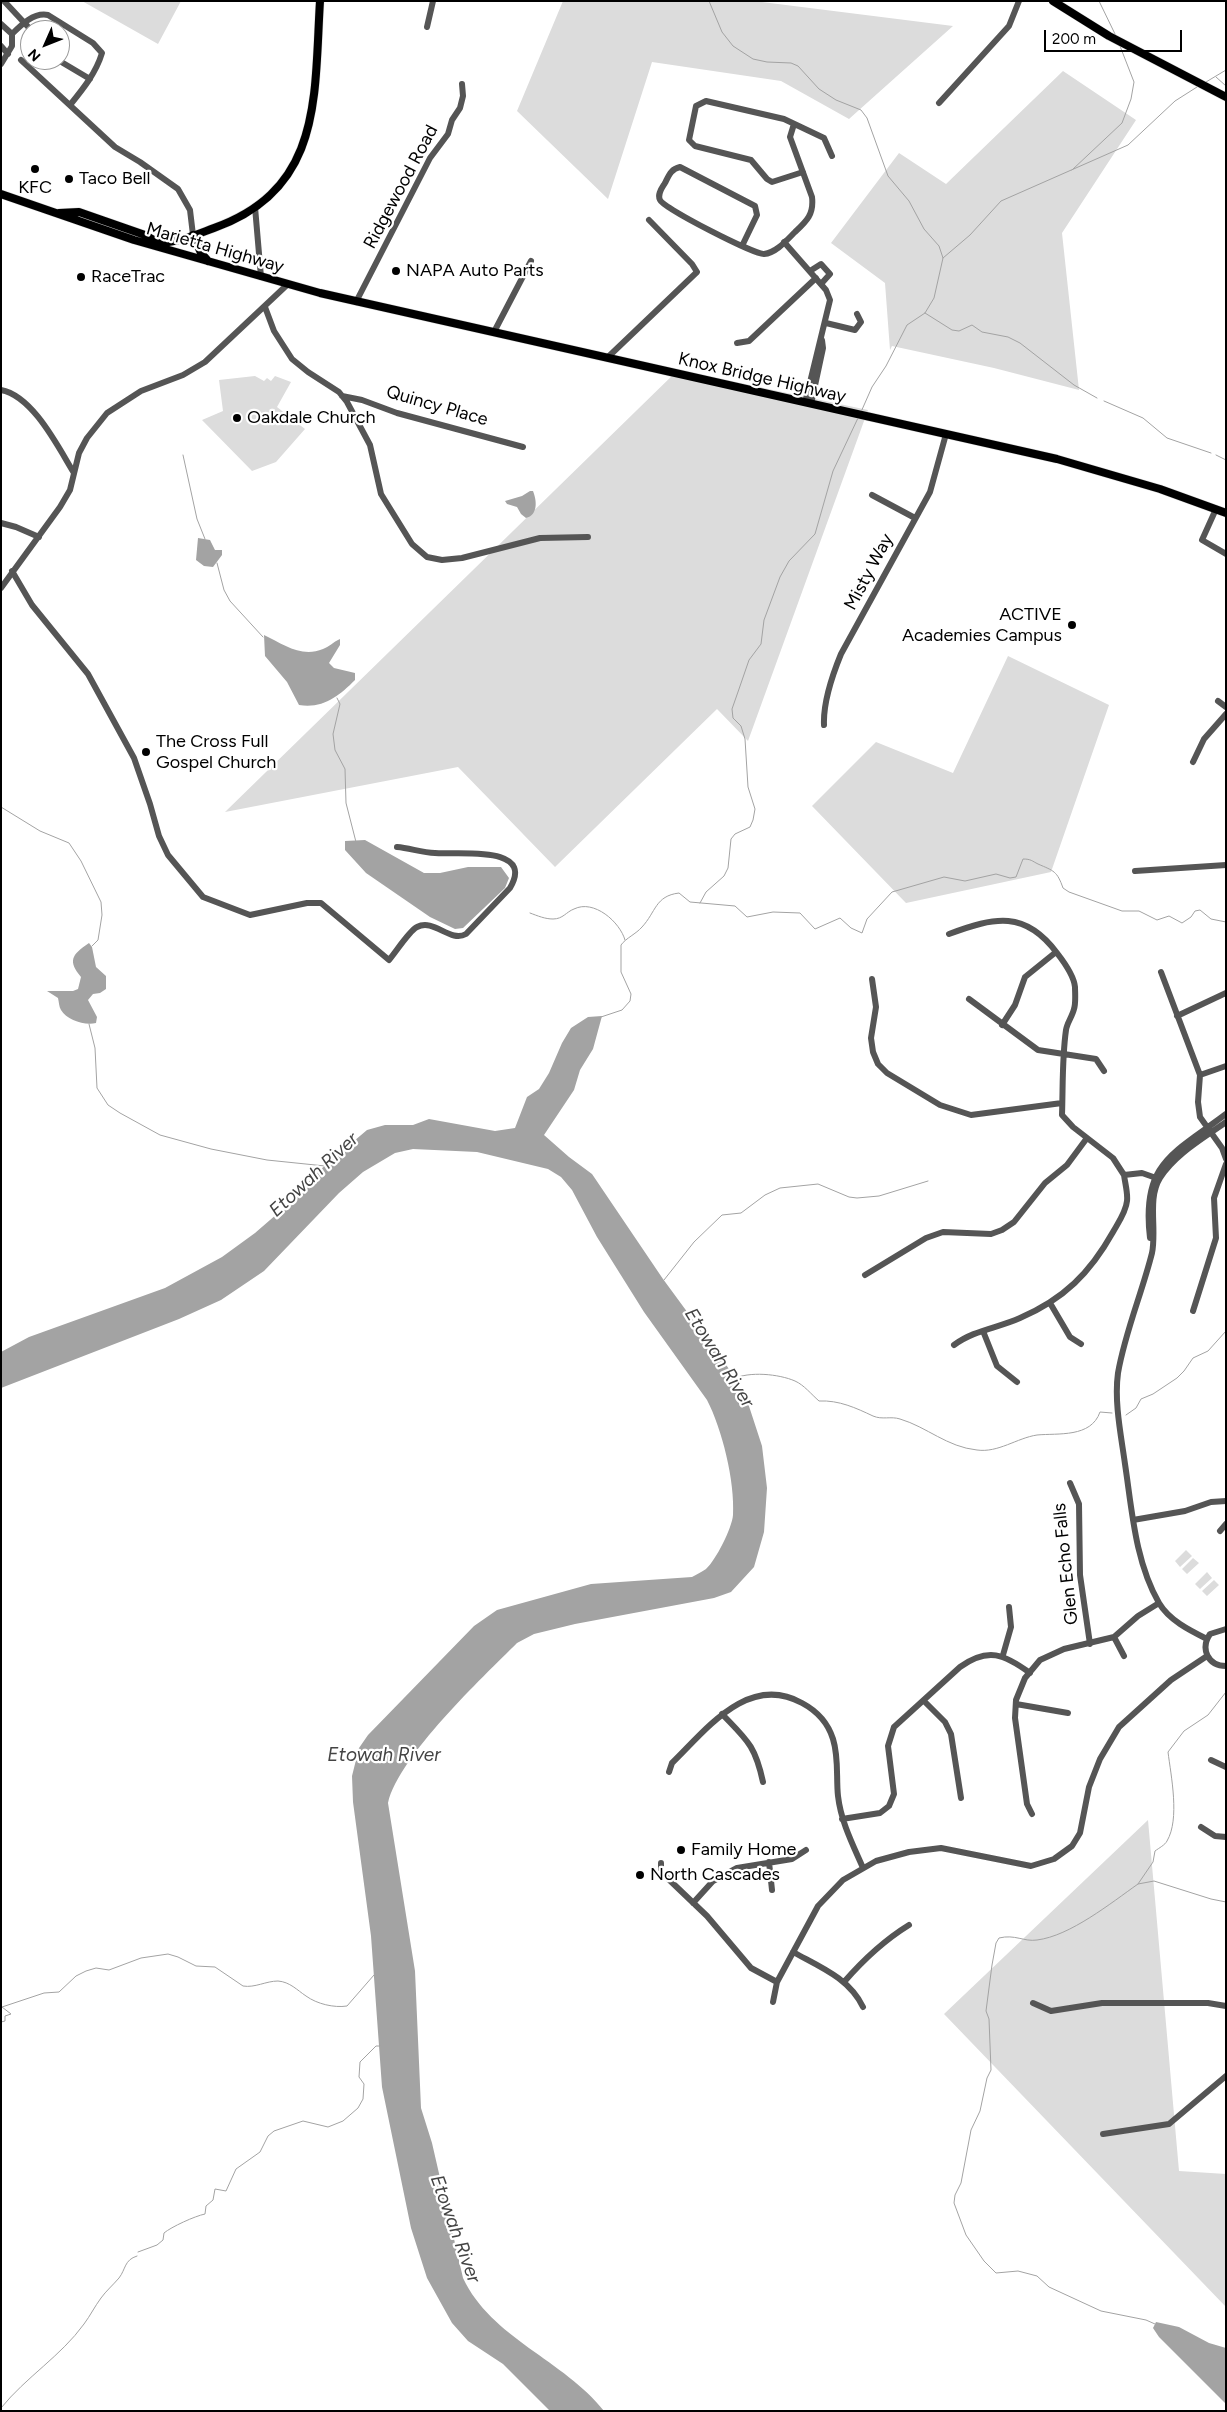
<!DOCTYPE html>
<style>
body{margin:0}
#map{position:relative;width:1227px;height:2412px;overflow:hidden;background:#fff;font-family:Figtree,sans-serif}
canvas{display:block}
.frame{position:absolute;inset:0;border:2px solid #000;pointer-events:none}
.north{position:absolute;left:20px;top:20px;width:50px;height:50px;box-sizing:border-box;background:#fff;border:1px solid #999;border-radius:50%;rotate:226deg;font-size:14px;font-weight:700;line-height:20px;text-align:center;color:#000}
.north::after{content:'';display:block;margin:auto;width:18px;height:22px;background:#000;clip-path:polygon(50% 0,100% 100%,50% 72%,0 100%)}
.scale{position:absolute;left:1044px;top:30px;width:138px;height:22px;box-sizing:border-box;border:2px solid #000;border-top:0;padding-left:6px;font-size:15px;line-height:18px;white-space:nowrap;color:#000;-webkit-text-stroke:4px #fff;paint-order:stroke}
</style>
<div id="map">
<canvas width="1227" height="2412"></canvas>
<div class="frame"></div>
<div class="north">N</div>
<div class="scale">200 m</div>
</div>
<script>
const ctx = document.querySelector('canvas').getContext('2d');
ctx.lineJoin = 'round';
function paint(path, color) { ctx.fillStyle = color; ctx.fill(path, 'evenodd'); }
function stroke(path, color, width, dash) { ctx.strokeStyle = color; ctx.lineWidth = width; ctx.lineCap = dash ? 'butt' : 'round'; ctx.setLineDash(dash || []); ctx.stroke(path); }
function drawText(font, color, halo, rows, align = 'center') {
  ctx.font = font + ' Figtree,sans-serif'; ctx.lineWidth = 4.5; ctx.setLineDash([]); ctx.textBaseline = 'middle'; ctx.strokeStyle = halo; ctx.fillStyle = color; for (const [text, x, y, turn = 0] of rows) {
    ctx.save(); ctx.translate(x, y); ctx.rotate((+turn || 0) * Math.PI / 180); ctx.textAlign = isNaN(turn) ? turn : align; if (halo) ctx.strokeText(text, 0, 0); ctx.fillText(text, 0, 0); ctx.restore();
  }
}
paint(new Path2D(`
 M82,1H181L158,44Z
 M563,1H754L953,26L849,119L781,81L652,62L608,199L517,111Z
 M1063,71L1136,120L1062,233L1079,390L994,368L892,346L890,350L885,283L831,243L899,153L946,184Z
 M678,370L868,410L748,741L717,709L555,867L458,767L225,812Z
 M255,376L264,381L267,378L271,381L275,376L291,382L277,407L305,429L276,462L252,471L202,420L223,411L219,380Z
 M1008,656L1109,705L1051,872L906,903L812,806L876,742L953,773Z
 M1186,1550L1192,1556L1180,1567L1175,1561Z
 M1193,1558L1199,1563L1187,1574L1182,1569Z
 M1207,1572L1212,1578L1200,1589L1195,1584Z
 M1214,1580L1219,1585L1207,1596L1202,1591Z
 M1148,1820L1179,2171L1226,2174V2307L944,2014Z`), '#dcdcdc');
paint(new Path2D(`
 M530,491H533C537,501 538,515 526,518L521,514L517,507L507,504L505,501L522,496Z
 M198,538L210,540L215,550H222V555L213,567L204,566L196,560Z
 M264,635C283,644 301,658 323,649C329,647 333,642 340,639V645L329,663L334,668L355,673V680C339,696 323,709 299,705L287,682L265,656Z
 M365,840L424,873H440L468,867H501L509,878L505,888L463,928L455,929L430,917L366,873L345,850V841Z
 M89,943L92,947L96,967L106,976V989L100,993L93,994L88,1000L97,1017L96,1023C85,1026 67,1020 61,1010C59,1007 59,1002 58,998L47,991H73L78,989L81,977C68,961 71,955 89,943Z
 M602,1016L593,1049L580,1070L574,1090L544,1135L569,1157L592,1174L663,1279L732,1373L747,1400L762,1446L767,1488L764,1532L754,1567L731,1592L714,1598L575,1624L534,1634L517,1643C482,1678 399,1756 388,1803L415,1971L421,2108L432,2143L463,2278C491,2338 564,2360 604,2411H550L503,2364L468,2341L452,2323L427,2278L411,2228L382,2087L371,1936L353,1802L352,1776L359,1748L368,1735L474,1626L497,1610L591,1584L692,1577C697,1574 702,1572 706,1569C716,1560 732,1528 733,1515C735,1481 722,1429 707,1400L644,1312L597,1237L572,1190L561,1177L548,1169L477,1152L413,1149L395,1153L363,1172L339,1193L264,1271L221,1300L179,1319L1,1388V1352L29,1337L165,1288L222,1257L255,1233L285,1207L321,1169L367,1130L385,1125H413L429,1119L495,1131L515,1128L527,1097L539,1089L549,1073L562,1043L571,1028L588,1017Z
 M1156,2322L1179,2327L1209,2343L1226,2348V2404L1159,2337L1153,2328Z`), '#a3a3a3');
stroke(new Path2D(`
 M709,1L722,32L733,46L753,59L767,62L791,63L798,66L819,89L836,100L861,110L867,118L888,176L909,201L924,229L939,246L943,258L934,298L925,313L907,325L886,366L872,387L861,412
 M1099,1L1116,36
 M1216,77L1226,86
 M1206,82L1226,70
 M1072,170L1122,123L1131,99L1134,82L1120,46
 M943,258L970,235L1001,201L1128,145L1175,101L1197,87
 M925,313L952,330L959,331L972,325L982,332L1008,337L1020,343L1074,385L1097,398
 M1104,401L1143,418L1167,438L1211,453
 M183,455L197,519L205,539
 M1216,455L1226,460
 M217,563L224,590L230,601L263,637
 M337,698L340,704L333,734L335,750L345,769L346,803L356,842
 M1,807L40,831L69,843L81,861L101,902L102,915L98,940L92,946
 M700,903L706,892L724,876L728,868L731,839L735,834L750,827L753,820L755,809L748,787L745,739L741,726L733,718L732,709L739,689L749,660L761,644L764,620L780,577L789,561L815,534L833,471L858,418
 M530,913C538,916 545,919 553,919C563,919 566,912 574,909C594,899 620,922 625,940
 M601,1017L622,1010L630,1001L631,994L621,972V945C626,938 636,934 642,927C656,912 655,896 679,893L690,902L735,906L747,917L773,912L800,913L815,929L840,918L851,928L862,933L867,919L892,892L944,877L965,881L996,874L1010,878L1016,877L1023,859C1031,859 1032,861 1038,864C1054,871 1057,871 1063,888L1069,892L1122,911H1139L1157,920L1169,916L1182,923L1191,917L1195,911L1200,910L1211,919L1226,922
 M89,1024L95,1048L97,1088L108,1105L120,1113L160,1135L211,1149L267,1160L325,1166
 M664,1280L694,1242L722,1215L741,1213L765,1195L780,1188L818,1184L849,1197L857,1198L879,1196L928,1181
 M733,1379C749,1371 779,1374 795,1381C804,1385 811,1394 819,1401C839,1400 856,1408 873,1416C882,1420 891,1416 900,1419C927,1427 947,1447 977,1450C998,1453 1017,1438 1037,1435C1058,1433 1091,1438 1100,1412L1112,1413
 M1126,1415L1136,1408L1141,1399L1153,1394L1177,1378L1184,1371L1193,1358L1208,1351L1226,1331
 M1138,1884L1153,1862L1155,1851C1159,1848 1165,1845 1167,1841C1180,1819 1171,1776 1168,1752L1184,1731L1208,1715L1226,1692
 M1,2022L5,2021V2016L11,2014L2,2007L44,1993L59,1992L76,1976L86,1971L96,1968L109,1970L141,1958L168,1954L178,1957L196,1966L215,1967L243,1986C255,1988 266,1981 278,1981C290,1982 297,1990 306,1996C317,2004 334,2008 347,2006L374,1975
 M138,2252L157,2245L163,2240L164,2233C171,2227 195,2216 205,2214L206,2206L213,2200L215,2189L226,2191L236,2169L260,2152L268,2136L274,2131L303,2121L328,2127L343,2121L358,2108L363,2099L364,2084L359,2077L360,2062L376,2046H380
 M1155,2324L1146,2320L1101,2311L1049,2287L1037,2276L1018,2271L996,2273L984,2261L966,2235L954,2203L955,2195L961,2183L971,2130L980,2111L987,2078L991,2070L989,2019L986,2011L992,1965L996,1943L999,1938C1015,1934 1024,1942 1037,1940C1070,1936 1111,1903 1138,1884L1154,1881L1211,1899L1226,1902
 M1,2408C26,2377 61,2356 84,2324C90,2316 95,2306 101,2298C106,2291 113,2285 119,2278C126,2269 124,2260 137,2256`), '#a3a3a3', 1);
const major = new Path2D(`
 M1053,1L1109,36L1226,97
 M1,194L134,240L320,293L1057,459L1160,489L1226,513
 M59,213L79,212L145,235L157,242
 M193,235L201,253L208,261
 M155,242C176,244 195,235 214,228C323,189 314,97 320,1`);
stroke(major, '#dbdbdb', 9);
stroke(new Path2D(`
 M4,1L31,30
 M1,24L12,34
 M427,27L433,1
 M1,46L8,54
 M21,60L115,147L140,162L178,189L190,210L193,235
 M58,60L90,79
 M1,64L12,46V34C21,25 34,12 48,15L93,43L102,53C96,73 83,89 70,105
 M939,103L1009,26L1019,1
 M803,172L772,182L767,179L751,160L695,146L689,140L696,106L706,101L784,119L824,138L832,156
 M255,207L261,277
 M784,242L826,290L830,300L805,403
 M742,246L757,215L755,206L680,167C671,169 669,175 665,183C662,188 657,194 660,200C663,208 755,255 764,254C776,253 787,240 795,232C807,221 814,214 812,197L790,137L794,124
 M810,271L821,264L830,274L821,284
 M356,302L430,158L448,134L452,120L460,108L463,96L462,84
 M265,307L274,331L292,359L308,372L339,392L347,402L370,445L381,494L412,544L427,557L442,560L462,558L540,538L588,537
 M826,323L855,330L861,322L857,314
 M494,332L531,261
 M737,343L749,341L816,278
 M607,358L697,272L692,264L649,220
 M1,390C33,396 58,447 74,473
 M342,396L362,400L397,413L523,447
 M811,404L823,348L822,340
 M872,495L915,518
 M1216,509L1202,540L1226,554
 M1,523L16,527L39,537
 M12,571L32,605L88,674L134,758L150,804L159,836L168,855L203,897L250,915L307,903H321L389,960C396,952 409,931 417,927C434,918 450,943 466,934L510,888C536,844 456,855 435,853C422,853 410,848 397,847
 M1,588L60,507L70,490L79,453L87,438L107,413L141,391L183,375L205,362L288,284
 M1218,701L1226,707
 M824,725C823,702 832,676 841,654L930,492L946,434
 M1193,762L1204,739L1226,714
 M1135,871L1226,865
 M949,934C995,917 1025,910 1057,953C1064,962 1074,976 1075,987C1075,993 1076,1003 1074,1009C1072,1017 1067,1023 1066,1030C1062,1058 1063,1086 1062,1115L1073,1127L1113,1158L1124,1175L1142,1173L1159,1179
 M1161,972L1200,1075L1198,1102L1200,1117L1222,1148L1226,1159
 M872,979L876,1007L871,1038L873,1052L878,1064L887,1073L940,1105L971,1115L1062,1103
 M969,999L1038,1050L1096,1059L1104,1071
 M1177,1016L1226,993
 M1002,1025L1015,1005L1025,977L1056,952
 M1200,1075L1226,1066
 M1150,1238C1141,1163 1173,1154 1226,1114
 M865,1275L926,1238L943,1232L991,1234L1002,1230L1014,1222L1045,1183L1067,1165L1087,1138
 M1050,1303L1070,1337L1081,1344
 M1193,1311L1216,1238L1214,1198L1226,1164
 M983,1331L997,1366L1017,1382
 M954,1345C974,1330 998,1328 1020,1318C1064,1299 1090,1273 1113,1232C1118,1223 1126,1212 1127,1201C1128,1193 1125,1183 1124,1175
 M1070,1483L1079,1504L1080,1575L1090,1644
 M1133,1520L1185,1511L1211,1502L1226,1501
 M1220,1531L1226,1524
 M1226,1629L1210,1634C1200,1649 1208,1666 1226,1666
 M1114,1637L1124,1656
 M1207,1639C1189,1630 1169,1620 1159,1603C1135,1561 1132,1510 1125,1464C1121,1435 1114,1402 1118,1373C1125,1332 1142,1293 1152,1253C1157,1229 1147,1199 1160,1178C1175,1154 1204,1138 1226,1122
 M1003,1655L1011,1627L1009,1607
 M924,1701L945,1722L951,1734L961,1798
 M1016,1704L1068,1713
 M722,1714C747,1740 755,1745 763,1782
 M1211,1760L1226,1767
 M669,1772L672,1763C706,1730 748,1673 802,1703C817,1711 828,1723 833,1739C839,1758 836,1778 838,1796C841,1822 853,1845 863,1868
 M1032,1814L1027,1804L1015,1718L1016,1700L1025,1678L1040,1660L1064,1649L1114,1637L1138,1616L1159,1603
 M842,1819L880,1813L889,1806L894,1794L888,1746L894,1727L960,1667C988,1647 1004,1654 1030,1673
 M1201,1827L1215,1836L1226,1837
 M769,1862L772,1890
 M661,1863V1872L707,1916L751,1968L777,1982
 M693,1903L713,1881L737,1868L792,1859L806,1850
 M793,1952C820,1967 849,1978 863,2007
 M844,1982C864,1959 883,1941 909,1925
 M773,2002L777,1982L818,1906L843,1880L876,1861L909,1852L941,1848L1031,1866L1054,1859L1072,1846L1080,1833L1089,1787L1100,1759L1119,1727L1171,1680L1207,1656
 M1033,2003L1051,2011L1102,2003H1208L1226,2006
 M1103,2134L1169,2124L1226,2076`), '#555', 6);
stroke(major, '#000', 8);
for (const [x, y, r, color] of [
 [35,169,5,"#000"],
 [69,179,5,"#000"],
 [396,271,5,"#000"],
 [81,277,5,"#000"],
 [237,418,5,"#000"],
 [1072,625,5,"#000"],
 [146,752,5,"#000"],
 [681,1850,5,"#000"],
 [640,1875,5,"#000"]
]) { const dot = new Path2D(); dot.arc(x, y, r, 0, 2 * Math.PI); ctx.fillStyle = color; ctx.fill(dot); stroke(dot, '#fff', 2); }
drawText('18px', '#000', '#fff', [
 ["Taco Bell",79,179],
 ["KFC",35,188,"center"],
 ["NAPA Auto Parts",406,271],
 ["RaceTrac",91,277],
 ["Oakdale Church",247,418],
 ["ACTIVE",1062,615,"right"],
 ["Academies Campus",1062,636,"right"],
 ["The Cross Full",156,742],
 ["Gospel Church",156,763],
 ["Family Home",691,1850],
 ["North Cascades",650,1875]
], 'left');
drawText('18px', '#000', '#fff', [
 ["Ridgewood Road",401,187,-62],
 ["Marietta Highway",215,248,16],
 ["Knox Bridge Highway",762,378,13],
 ["Quincy Place",437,406,16],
 ["Misty Way",869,572,-62],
 ["Glen Echo Falls",1066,1564,-96]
]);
drawText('italic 19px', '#444', '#fff', [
 ["Etowah River",314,1175,-43],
 ["Etowah River",719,1358,58],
 ["Etowah River",384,1755],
 ["Etowah River",455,2229,70]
]);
</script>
